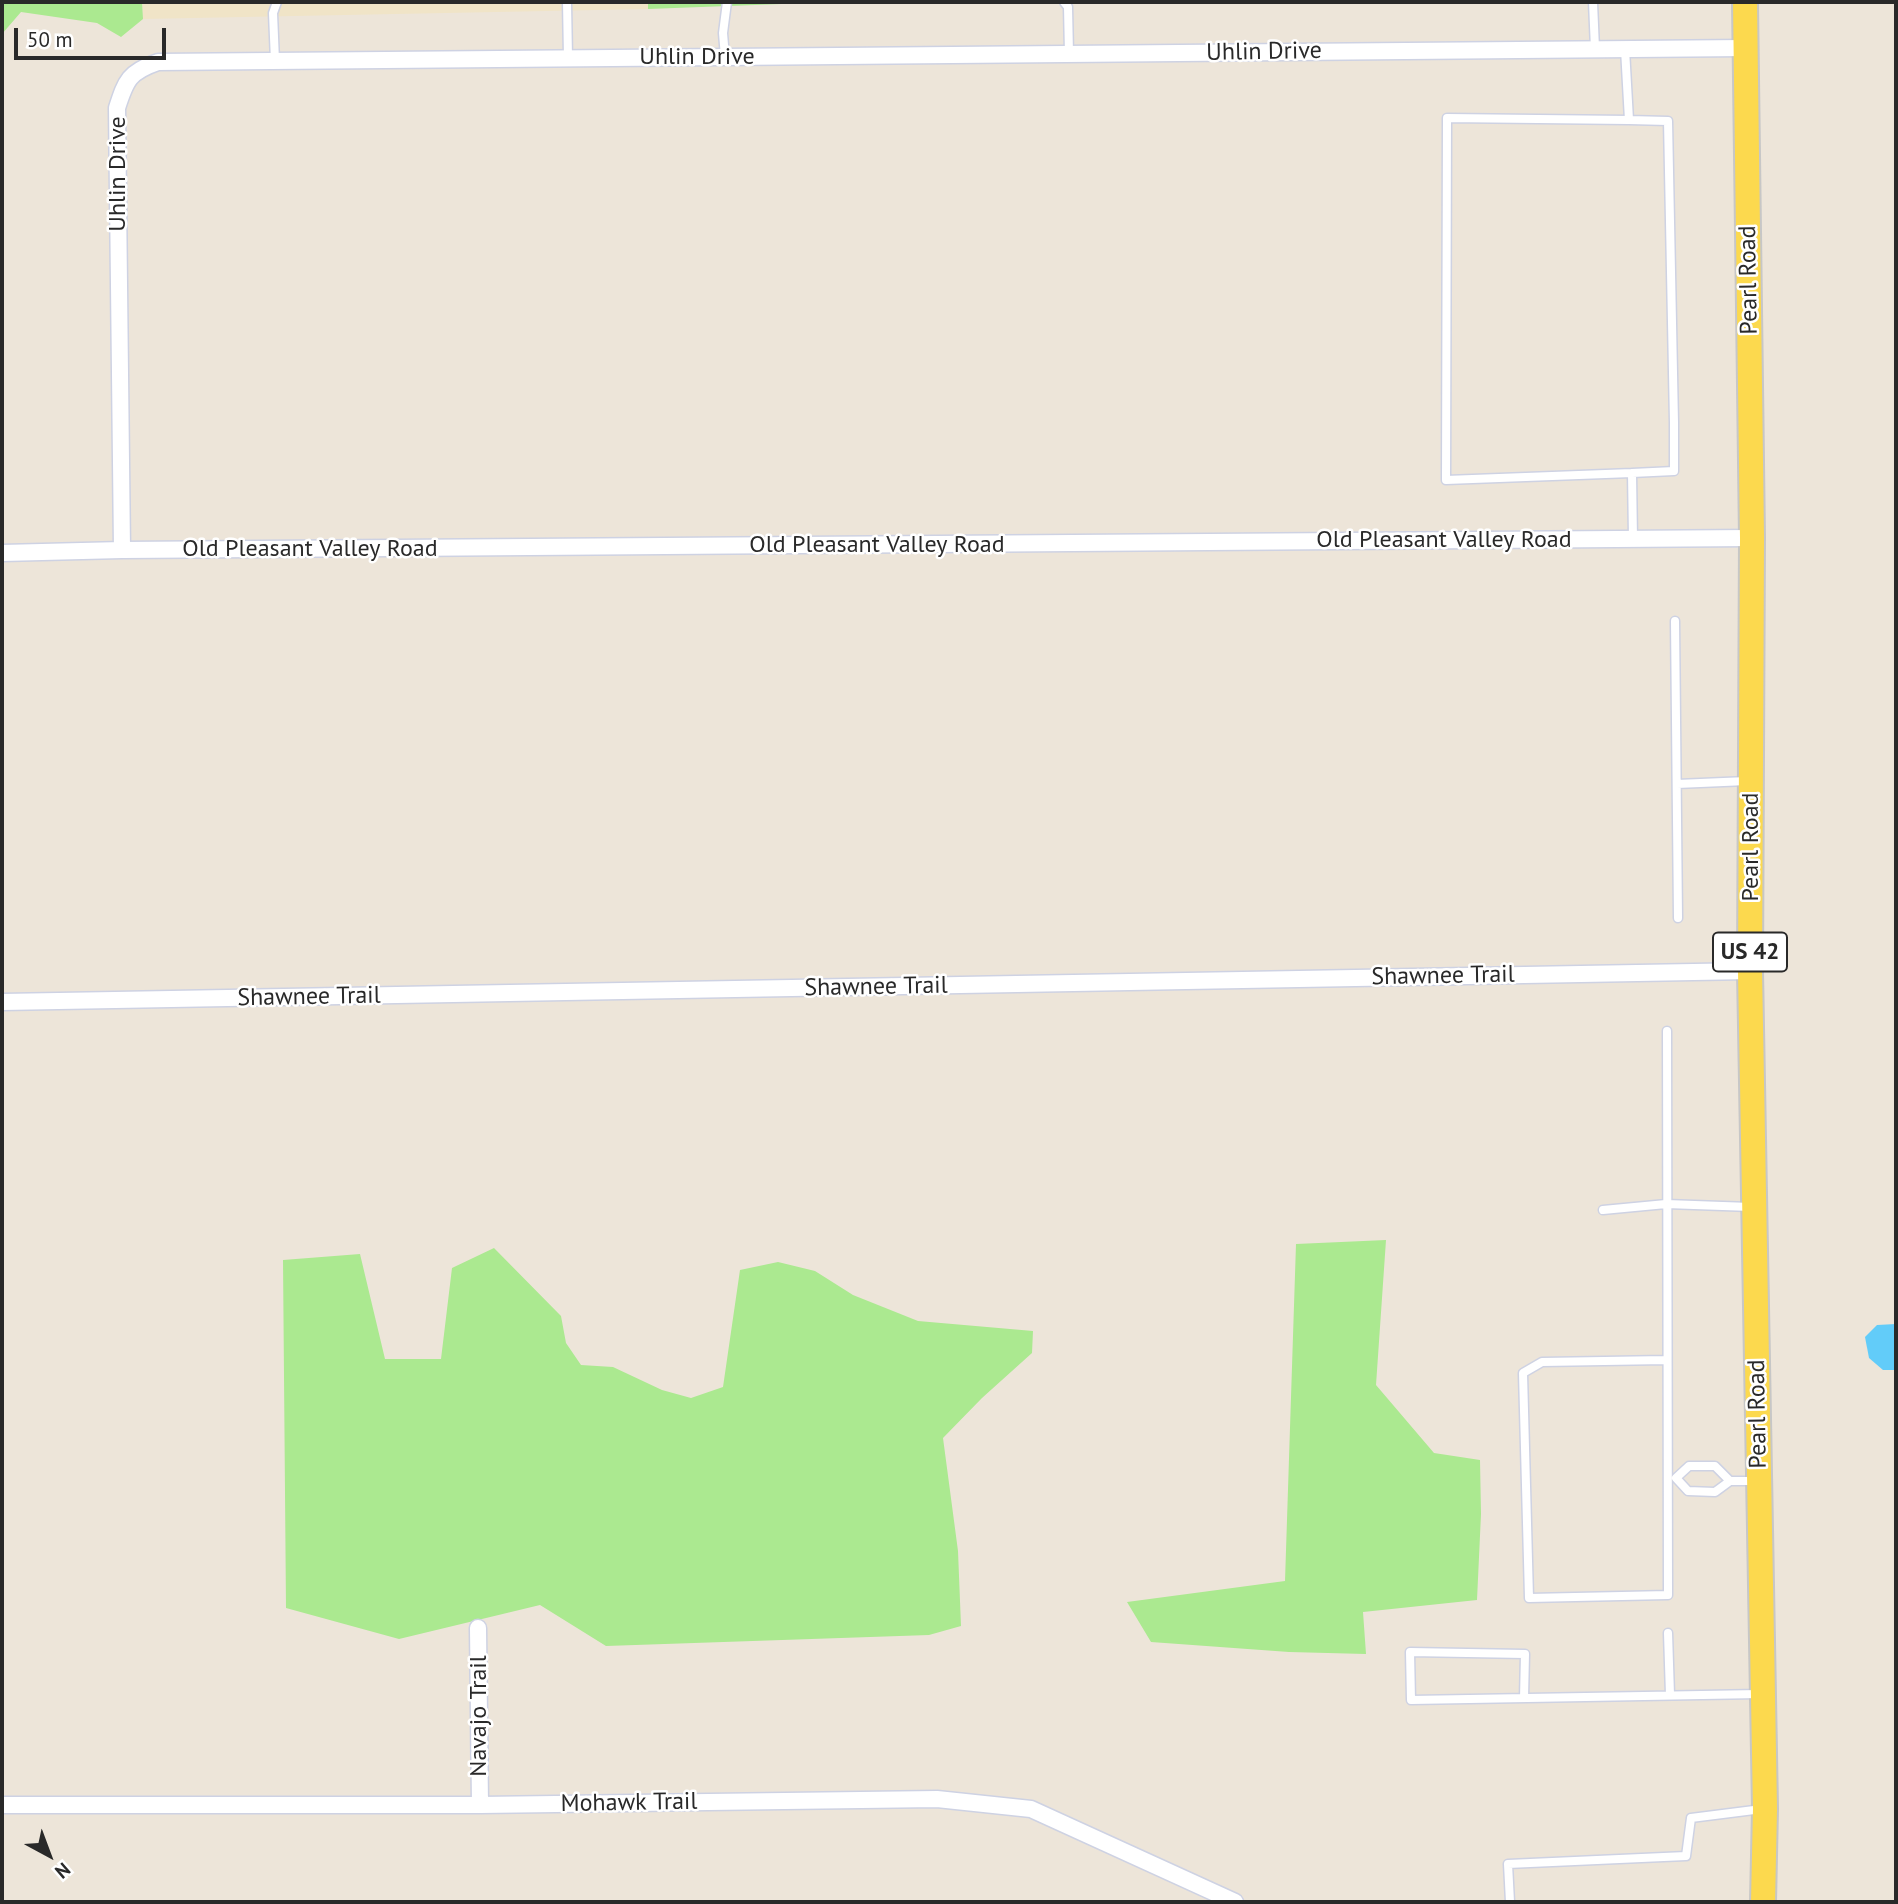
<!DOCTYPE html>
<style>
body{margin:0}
#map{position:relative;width:1898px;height:1904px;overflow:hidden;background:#ede5d9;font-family:"PT Sans",sans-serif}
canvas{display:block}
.frame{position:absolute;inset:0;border:4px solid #292929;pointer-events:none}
.north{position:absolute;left:14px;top:1820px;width:70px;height:70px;-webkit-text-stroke:5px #fff;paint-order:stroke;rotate:139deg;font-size:19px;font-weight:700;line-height:28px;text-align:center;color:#292929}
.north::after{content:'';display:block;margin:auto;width:24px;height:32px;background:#292929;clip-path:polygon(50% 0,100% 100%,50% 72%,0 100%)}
.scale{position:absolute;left:14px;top:28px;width:152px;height:32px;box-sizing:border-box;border:4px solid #292929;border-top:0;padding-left:9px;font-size:21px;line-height:24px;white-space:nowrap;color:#292929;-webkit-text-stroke:5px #fff;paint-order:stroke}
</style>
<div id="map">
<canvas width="1898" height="1904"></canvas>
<div class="frame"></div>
<div class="north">N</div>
<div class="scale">50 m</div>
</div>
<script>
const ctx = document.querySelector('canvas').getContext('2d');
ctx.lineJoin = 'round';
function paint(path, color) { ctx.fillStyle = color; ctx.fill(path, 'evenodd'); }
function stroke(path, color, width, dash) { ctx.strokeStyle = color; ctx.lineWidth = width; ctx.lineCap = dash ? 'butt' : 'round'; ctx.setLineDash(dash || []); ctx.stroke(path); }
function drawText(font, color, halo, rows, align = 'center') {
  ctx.font = font + ' "PT Sans",sans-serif'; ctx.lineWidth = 5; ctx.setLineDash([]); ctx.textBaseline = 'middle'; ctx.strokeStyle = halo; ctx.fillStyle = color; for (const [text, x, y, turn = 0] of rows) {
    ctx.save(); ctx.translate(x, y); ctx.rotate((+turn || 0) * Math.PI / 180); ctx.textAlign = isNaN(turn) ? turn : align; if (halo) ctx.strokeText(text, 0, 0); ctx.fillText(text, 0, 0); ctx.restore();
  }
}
paint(new Path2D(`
 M142,2H648V9L143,19Z`), '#f0e4c7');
paint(new Path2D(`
 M2,2H142L143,19L121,37L97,23L21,12L2,34Z
 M648,2H835L648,9Z
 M1386,1240L1376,1385L1434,1453L1480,1460L1481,1514L1477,1600L1363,1612L1366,1654L1289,1652L1151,1642L1127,1602L1285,1581L1296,1244Z
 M494,1248L561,1316L566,1343L581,1365L613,1367L662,1390L691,1398L723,1387L740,1270L778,1262L815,1271L853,1295L918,1321L1033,1331L1032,1353L982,1398L943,1438L958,1551L961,1626L929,1635L606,1646L540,1605L399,1639L286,1608L283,1260L360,1254L385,1359H441L452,1268Z`), '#abe990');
paint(new Path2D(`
 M1896,1324V1370H1883L1869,1358L1865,1337L1877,1325Z`), '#62ccf9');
const service = new Path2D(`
 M567,2L568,58
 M1064,2L1068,7L1069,54
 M1593,2L1595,49
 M1625,49L1629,120L1447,118L1446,480L1632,473L1633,539
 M725,57L723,33L727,2
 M275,61L273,13L277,2
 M1629,120L1668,121L1674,423V471L1632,473
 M1675,621L1678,918
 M1677,784L1747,781
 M1603,1210L1666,1204L1751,1207
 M1666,1360L1542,1362L1523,1373L1529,1598L1668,1595L1667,1031
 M1730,1481L1715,1466H1689L1676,1478L1688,1491L1715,1492L1730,1481H1756
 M1668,1633L1670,1695
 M1524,1698L1525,1654L1410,1652L1411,1700L1760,1694
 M1510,1902L1508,1864L1686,1856L1691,1818L1762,1809`);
const minor = new Path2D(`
 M122,550L117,108C126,80 129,72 158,62L1746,48
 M2,553L122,550L1752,538
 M2,1002L1750,971
 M478,1628L480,1805
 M2,1805H480L937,1799L1031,1809L1235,1902`);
const primary = new Path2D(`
 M1745,2L1752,538L1750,971L1765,1809L1763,1902`);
stroke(service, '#ced2e3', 11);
stroke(minor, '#ced2e3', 19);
stroke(primary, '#c7c7c7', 28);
stroke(service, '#fff', 8);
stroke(minor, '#fff', 16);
stroke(primary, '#fcd94e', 24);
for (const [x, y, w] of [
 [1750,952,74]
]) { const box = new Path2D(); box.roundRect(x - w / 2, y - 19.5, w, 39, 5); ctx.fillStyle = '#fff'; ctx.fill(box); stroke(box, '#292929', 2); }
drawText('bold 23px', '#292929', null, [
 ["US 42",1750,952]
]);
drawText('24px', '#292929', '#fff', [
 ["Uhlin Drive",1264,52,-1],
 ["Uhlin Drive",697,57],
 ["Uhlin Drive",118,174,-90],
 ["Pearl Road",1749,280,-91],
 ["Old Pleasant Valley Road",1444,540],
 ["Old Pleasant Valley Road",877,545],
 ["Old Pleasant Valley Road",310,549],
 ["Pearl Road",1751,847,-90],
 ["Shawnee Trail",1443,976,-1],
 ["Shawnee Trail",876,987,-1],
 ["Shawnee Trail",309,997,-1],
 ["Pearl Road",1758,1414,-91],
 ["Navajo Trail",479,1716,-90],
 ["Mohawk Trail",629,1803,-1]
]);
</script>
